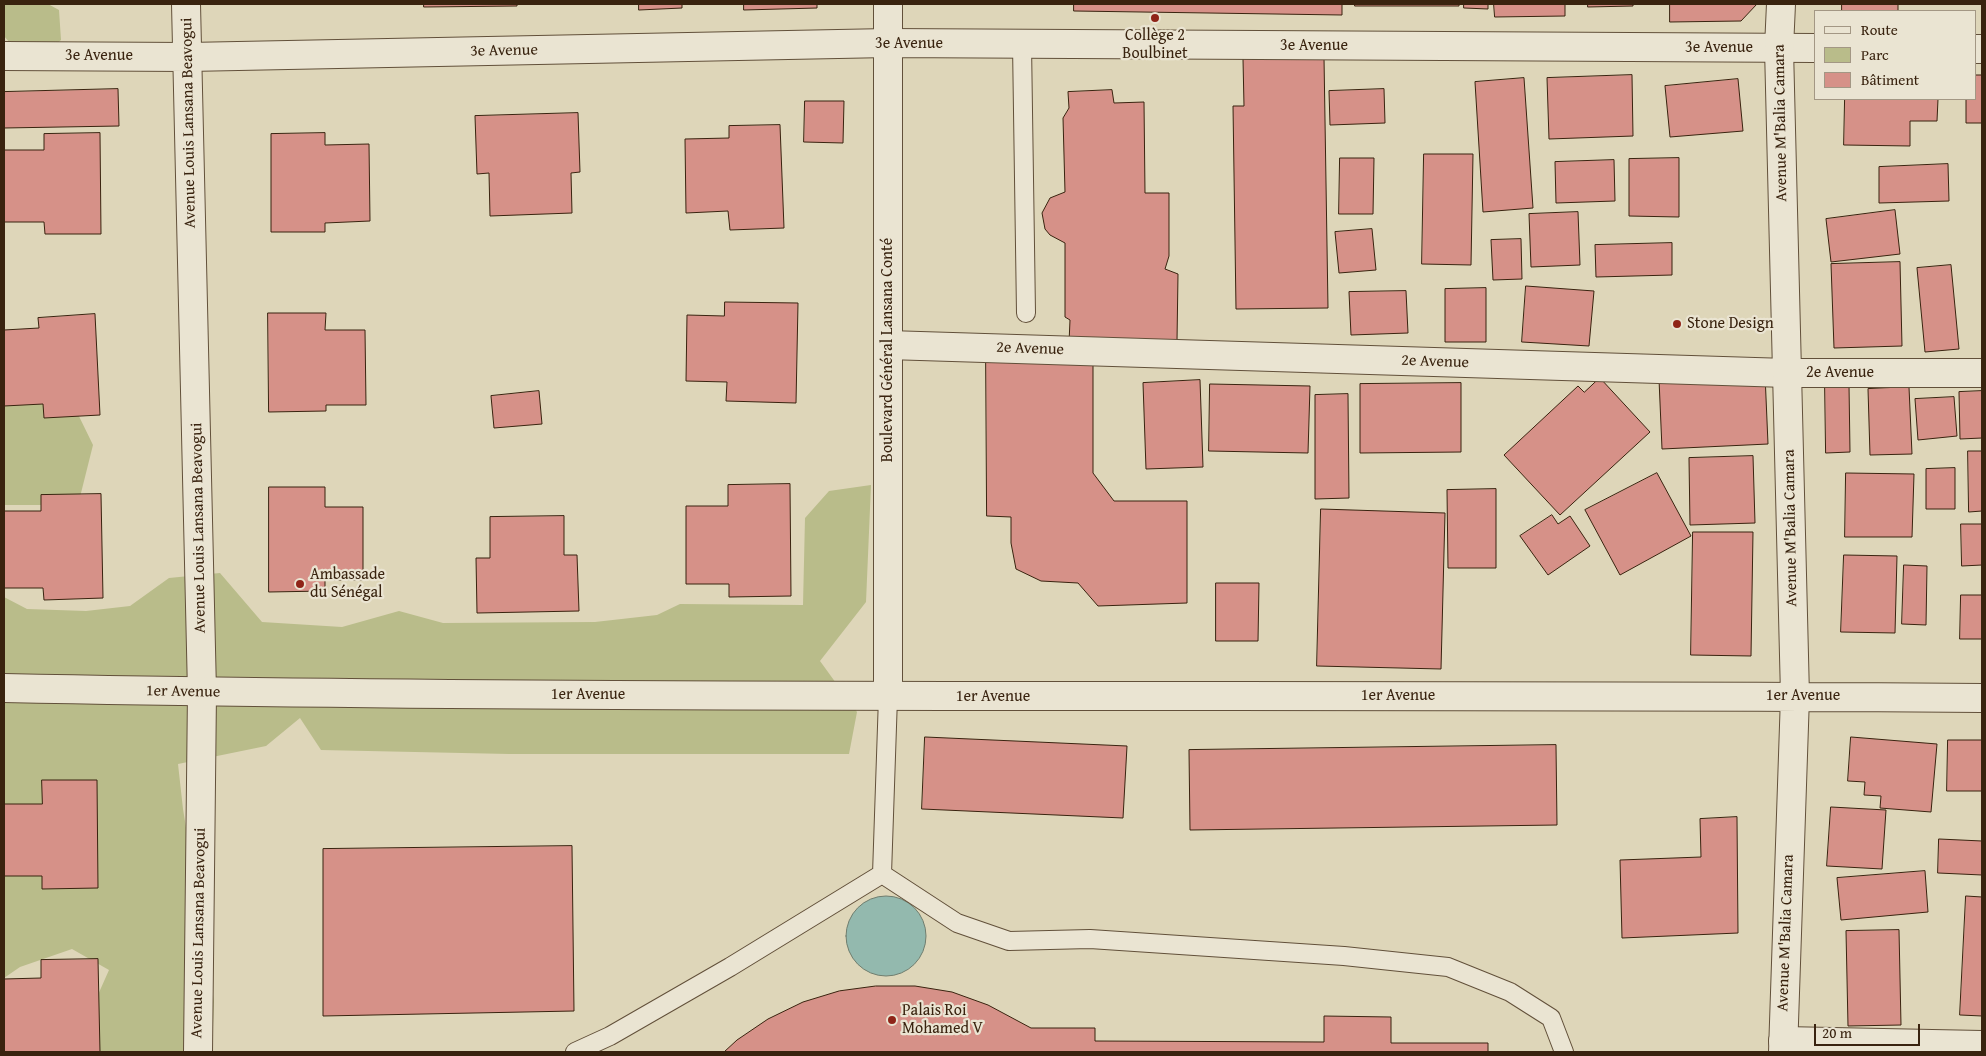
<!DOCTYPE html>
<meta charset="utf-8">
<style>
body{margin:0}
#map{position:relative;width:1986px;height:1056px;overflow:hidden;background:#ded6b9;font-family:"Gentium Book Plus",serif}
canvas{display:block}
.frame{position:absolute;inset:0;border:5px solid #39230f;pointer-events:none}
.legend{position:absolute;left:1814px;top:10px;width:162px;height:90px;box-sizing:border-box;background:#eae4d2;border:1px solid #a39784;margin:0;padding:6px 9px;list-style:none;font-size:15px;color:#39230f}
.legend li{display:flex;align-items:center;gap:10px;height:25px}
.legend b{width:25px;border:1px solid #a39784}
.scale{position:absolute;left:1814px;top:1024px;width:106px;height:22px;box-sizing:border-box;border:2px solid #39230f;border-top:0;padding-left:6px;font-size:15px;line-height:18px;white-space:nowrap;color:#39230f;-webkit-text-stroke:4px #eae4d2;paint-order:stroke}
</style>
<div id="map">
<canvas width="1986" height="1056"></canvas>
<div class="frame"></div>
<ul class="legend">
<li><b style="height:6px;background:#eae4d2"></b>Route</li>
<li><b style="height:14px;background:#b9bc8a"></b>Parc</li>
<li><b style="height:14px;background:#d69188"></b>Bâtiment</li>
</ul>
<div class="scale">20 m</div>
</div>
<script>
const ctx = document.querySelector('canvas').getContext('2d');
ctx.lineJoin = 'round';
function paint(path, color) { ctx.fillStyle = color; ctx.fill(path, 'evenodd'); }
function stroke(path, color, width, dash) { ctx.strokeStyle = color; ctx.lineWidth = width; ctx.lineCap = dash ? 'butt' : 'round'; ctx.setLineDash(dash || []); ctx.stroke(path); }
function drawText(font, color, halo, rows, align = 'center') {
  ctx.font = font + ' "Gentium Book Plus",serif'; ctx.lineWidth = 4.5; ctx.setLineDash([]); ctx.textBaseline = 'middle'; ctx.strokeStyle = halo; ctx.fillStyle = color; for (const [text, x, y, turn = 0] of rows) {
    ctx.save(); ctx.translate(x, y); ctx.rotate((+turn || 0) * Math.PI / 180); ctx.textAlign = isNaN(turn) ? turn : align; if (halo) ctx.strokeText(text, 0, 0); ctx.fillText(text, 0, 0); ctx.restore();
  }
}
paint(new Path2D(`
 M4,4H48L59,10L61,40L36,61L10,43L4,36Z
 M4,389L73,404L93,445L78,505H4Z
 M871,485L866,602L820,661L857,712L849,754H509L321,750L300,718L266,746L178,764L183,809L214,1001L212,1052H87L89,1015L109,970L72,949L20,967L4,978V597L27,609L86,611L130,606L169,578L220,573L262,622L342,627L399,611L443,623L595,622L657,615L680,604L803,605L805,518L829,491Z`), '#b9bc8a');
const water = new Path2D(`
 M846 936a40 40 0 1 1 80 0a40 40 0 1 1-80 0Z`);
paint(water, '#93b9ae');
stroke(water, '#6f7d6e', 1);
const building = new Path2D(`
 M424,4H517V6L424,7Z
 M639,4H682V8L639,10Z
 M744,4H817V8L744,10Z
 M1074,4H1342V15L1074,11Z
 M1355,4H1459V6H1355Z
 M1464,4H1488V9L1464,8Z
 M1494,4H1565V16L1495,17Z
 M1588,4H1633V6L1588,7Z
 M1670,4H1757L1741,21L1670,22Z
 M1842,4H1898V11H1842Z
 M1324,57L1328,308L1236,309L1233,106H1244L1243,59Z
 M1632,75L1633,136L1549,139L1547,78Z
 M1975,75H1982V123H1966V99H1975Z
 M1524,78L1533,208L1483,212L1475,82Z
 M1738,79L1743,131L1670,137L1665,86Z
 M118,89L119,126L4,128V92Z
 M1384,89L1385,123L1330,125L1329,91Z
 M1112,90L1114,103L1144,102L1145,193H1169V256L1165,269L1178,274L1177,341L1069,343L1070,320L1065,317V243L1050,235L1045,229L1042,213L1050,198L1065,192L1063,118L1069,108L1068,92Z
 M1845,99H1938L1937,121H1910V146L1844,145Z
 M805,101H844L843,143L804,142Z
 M578,113L580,172L571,173L572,213L490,216L489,173L477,174L475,116Z
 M780,125L784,228L730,230L728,211L686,213L685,139L729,138V126Z
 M100,133L101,234H45L44,222H4V150H44V134Z
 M325,133V145L369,144L370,221L325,223V232H271V134Z
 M1424,154H1473L1471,265L1422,264Z
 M1340,158H1374L1373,214H1339Z
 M1679,158V217L1629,216V159Z
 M1614,160L1615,201L1556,203L1555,162Z
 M1948,164L1949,201L1879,203V167Z
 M1895,210L1900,254L1831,262L1826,219Z
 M1578,212L1580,265L1531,267L1529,214Z
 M1372,229L1376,270L1339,273L1335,232Z
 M1521,239L1522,279L1493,280L1491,240Z
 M1672,243V275L1596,277L1595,245Z
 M1900,262L1902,346L1834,348L1831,264Z
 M1951,265L1959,349L1925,352L1917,268Z
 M1526,286L1594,291L1589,346L1522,342Z
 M1486,288V342H1445V289Z
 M1406,291L1408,333L1351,335L1349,292Z
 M725,302L798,303L796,403L726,401L727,382L686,381L687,315L724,316Z
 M268,313H326L325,330H365L366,405H326V411L269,412Z
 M95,314L100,415L44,418L43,404L4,406V330L39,328L38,318Z
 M986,354H1093V473L1114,501H1187V603L1098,606L1078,583L1041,581L1016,569L1011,543V517L987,516Z
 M1765,374L1768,444L1662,449L1659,379Z
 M1600,378L1650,432L1560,515L1504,455L1578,386L1584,392Z
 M1200,380L1203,467L1146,469L1143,383Z
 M1461,383V452L1360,453V384Z
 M1210,384L1310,386L1308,453L1209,451Z
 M1825,385H1849L1850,452L1826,453Z
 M1909,387L1912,454L1870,455L1868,389Z
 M539,391L542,424L494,428L491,396Z
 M1982,391V438L1960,439L1959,392Z
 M1348,394L1349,498L1315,499V395Z
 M1954,397L1957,436L1918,440L1915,399Z
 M1968,451H1982V511L1969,512Z
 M1753,456L1755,523L1690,525L1689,458Z
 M1955,468V509H1926V469Z
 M1657,473L1691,536L1620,575L1585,510Z
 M1846,473L1914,474L1912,537H1845Z
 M790,484L791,596L729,597V584H686V506H728V485Z
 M269,487H325V507H363V580H325V591L269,592Z
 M1496,489V568H1448L1447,490Z
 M101,494L103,598L44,600L43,588H4V511H41V495Z
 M1321,509L1445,513L1441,669L1317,666Z
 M1552,515L1558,524L1570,516L1590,546L1548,575L1520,536Z
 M564,516V555H577L579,611L477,613L476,558H490V517Z
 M1961,524H1982V565L1962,566Z
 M1693,532H1753L1751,656L1691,655Z
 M1844,555L1897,556L1895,633L1841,632Z
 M1904,565L1927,566L1926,625L1902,624Z
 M1216,583H1259L1258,641H1216Z
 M1961,595H1982V639H1960Z
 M925,737L1127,746L1123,818L922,809Z
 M1851,737L1937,744L1931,812L1880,808L1881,796L1864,795L1865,782L1848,781Z
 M1948,740H1982V791H1947Z
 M1556,745L1557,825L1190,830L1189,750Z
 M42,780H97L98,888L42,889V876H4V804H42Z
 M1831,807L1886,810L1882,869L1827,866Z
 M1737,817L1738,933L1622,938L1620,860L1701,857L1700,819Z
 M1939,839L1982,841V875L1938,873Z
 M572,846L574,1011L323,1016V849Z
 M1925,871L1928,912L1841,920L1837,878Z
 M1966,896L1982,897V1016L1960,1015Z
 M1899,930L1901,1025L1848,1026L1846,931Z
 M98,959L100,1052H4V979L41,978V960Z
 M876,986H915L952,992L988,1005L1031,1028H1095V1041L1324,1042V1016L1391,1017V1043H1488V1052H724L737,1040L768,1019L803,1002L839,991Z`);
paint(building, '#d69188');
stroke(building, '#39230f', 1);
const service = new Path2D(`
 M1022,44L1026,313
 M882,874L957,923L1009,941L1090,939L1344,956L1448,967L1510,992L1551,1018L1564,1052
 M882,874L888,697
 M575,1052L610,1036L730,967L882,874`);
const minor = new Path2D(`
 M186,4L202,692L198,1052
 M1975,49H1982
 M4,56L188,57L888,43L1815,48
 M888,345L1787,373H1982
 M1783,1041L1982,1045`);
const tertiary = new Path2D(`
 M888,4V697
 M1781,4L1779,48L1795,696L1783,1052
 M4,688C663,701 1323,693 1982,698`);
stroke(service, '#62503a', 20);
stroke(minor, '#62503a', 30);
stroke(tertiary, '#62503a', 30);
stroke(service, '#eae4d2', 18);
stroke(minor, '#eae4d2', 28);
stroke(tertiary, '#eae4d2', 28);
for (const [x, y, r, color] of [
 [1155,18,5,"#8f2418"],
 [1677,324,5,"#8f2418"],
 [300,584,5,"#8f2418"],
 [892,1020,5,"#8f2418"]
]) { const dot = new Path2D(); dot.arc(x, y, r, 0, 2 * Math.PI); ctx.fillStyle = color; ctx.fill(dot); stroke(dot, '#eae4d2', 2); }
drawText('16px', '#39230f', '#eae4d2', [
 ["Collège 2",1155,36,"center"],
 ["Boulbinet",1155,54,"center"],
 ["Stone Design",1687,324],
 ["Ambassade",310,575],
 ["du Sénégal",310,593],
 ["Palais Roi",902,1011],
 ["Mohamed V",902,1029]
], 'left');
drawText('16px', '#39230f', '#eae4d2', [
 ["3e Avenue",909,44],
 ["3e Avenue",1314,46],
 ["3e Avenue",1719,48],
 ["3e Avenue",504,51,-1],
 ["3e Avenue",99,56],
 ["Avenue Louis Lansana Beavogui",189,123,-91],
 ["Avenue M'Balia Camara",1781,123,-91],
 ["2e Avenue",1030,349,2],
 ["Boulevard Général Lansana Conté",888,350,-90],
 ["2e Avenue",1435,362,2],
 ["2e Avenue",1840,373],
 ["Avenue Louis Lansana Beavogui",199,528,-91],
 ["Avenue M'Balia Camara",1791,528,-91],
 ["1er Avenue",183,692,1],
 ["1er Avenue",588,695],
 ["1er Avenue",1398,696],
 ["1er Avenue",1803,696],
 ["1er Avenue",993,697],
 ["Avenue Louis Lansana Beavogui",199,933,-89],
 ["Avenue M'Balia Camara",1786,933,-88]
]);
</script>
